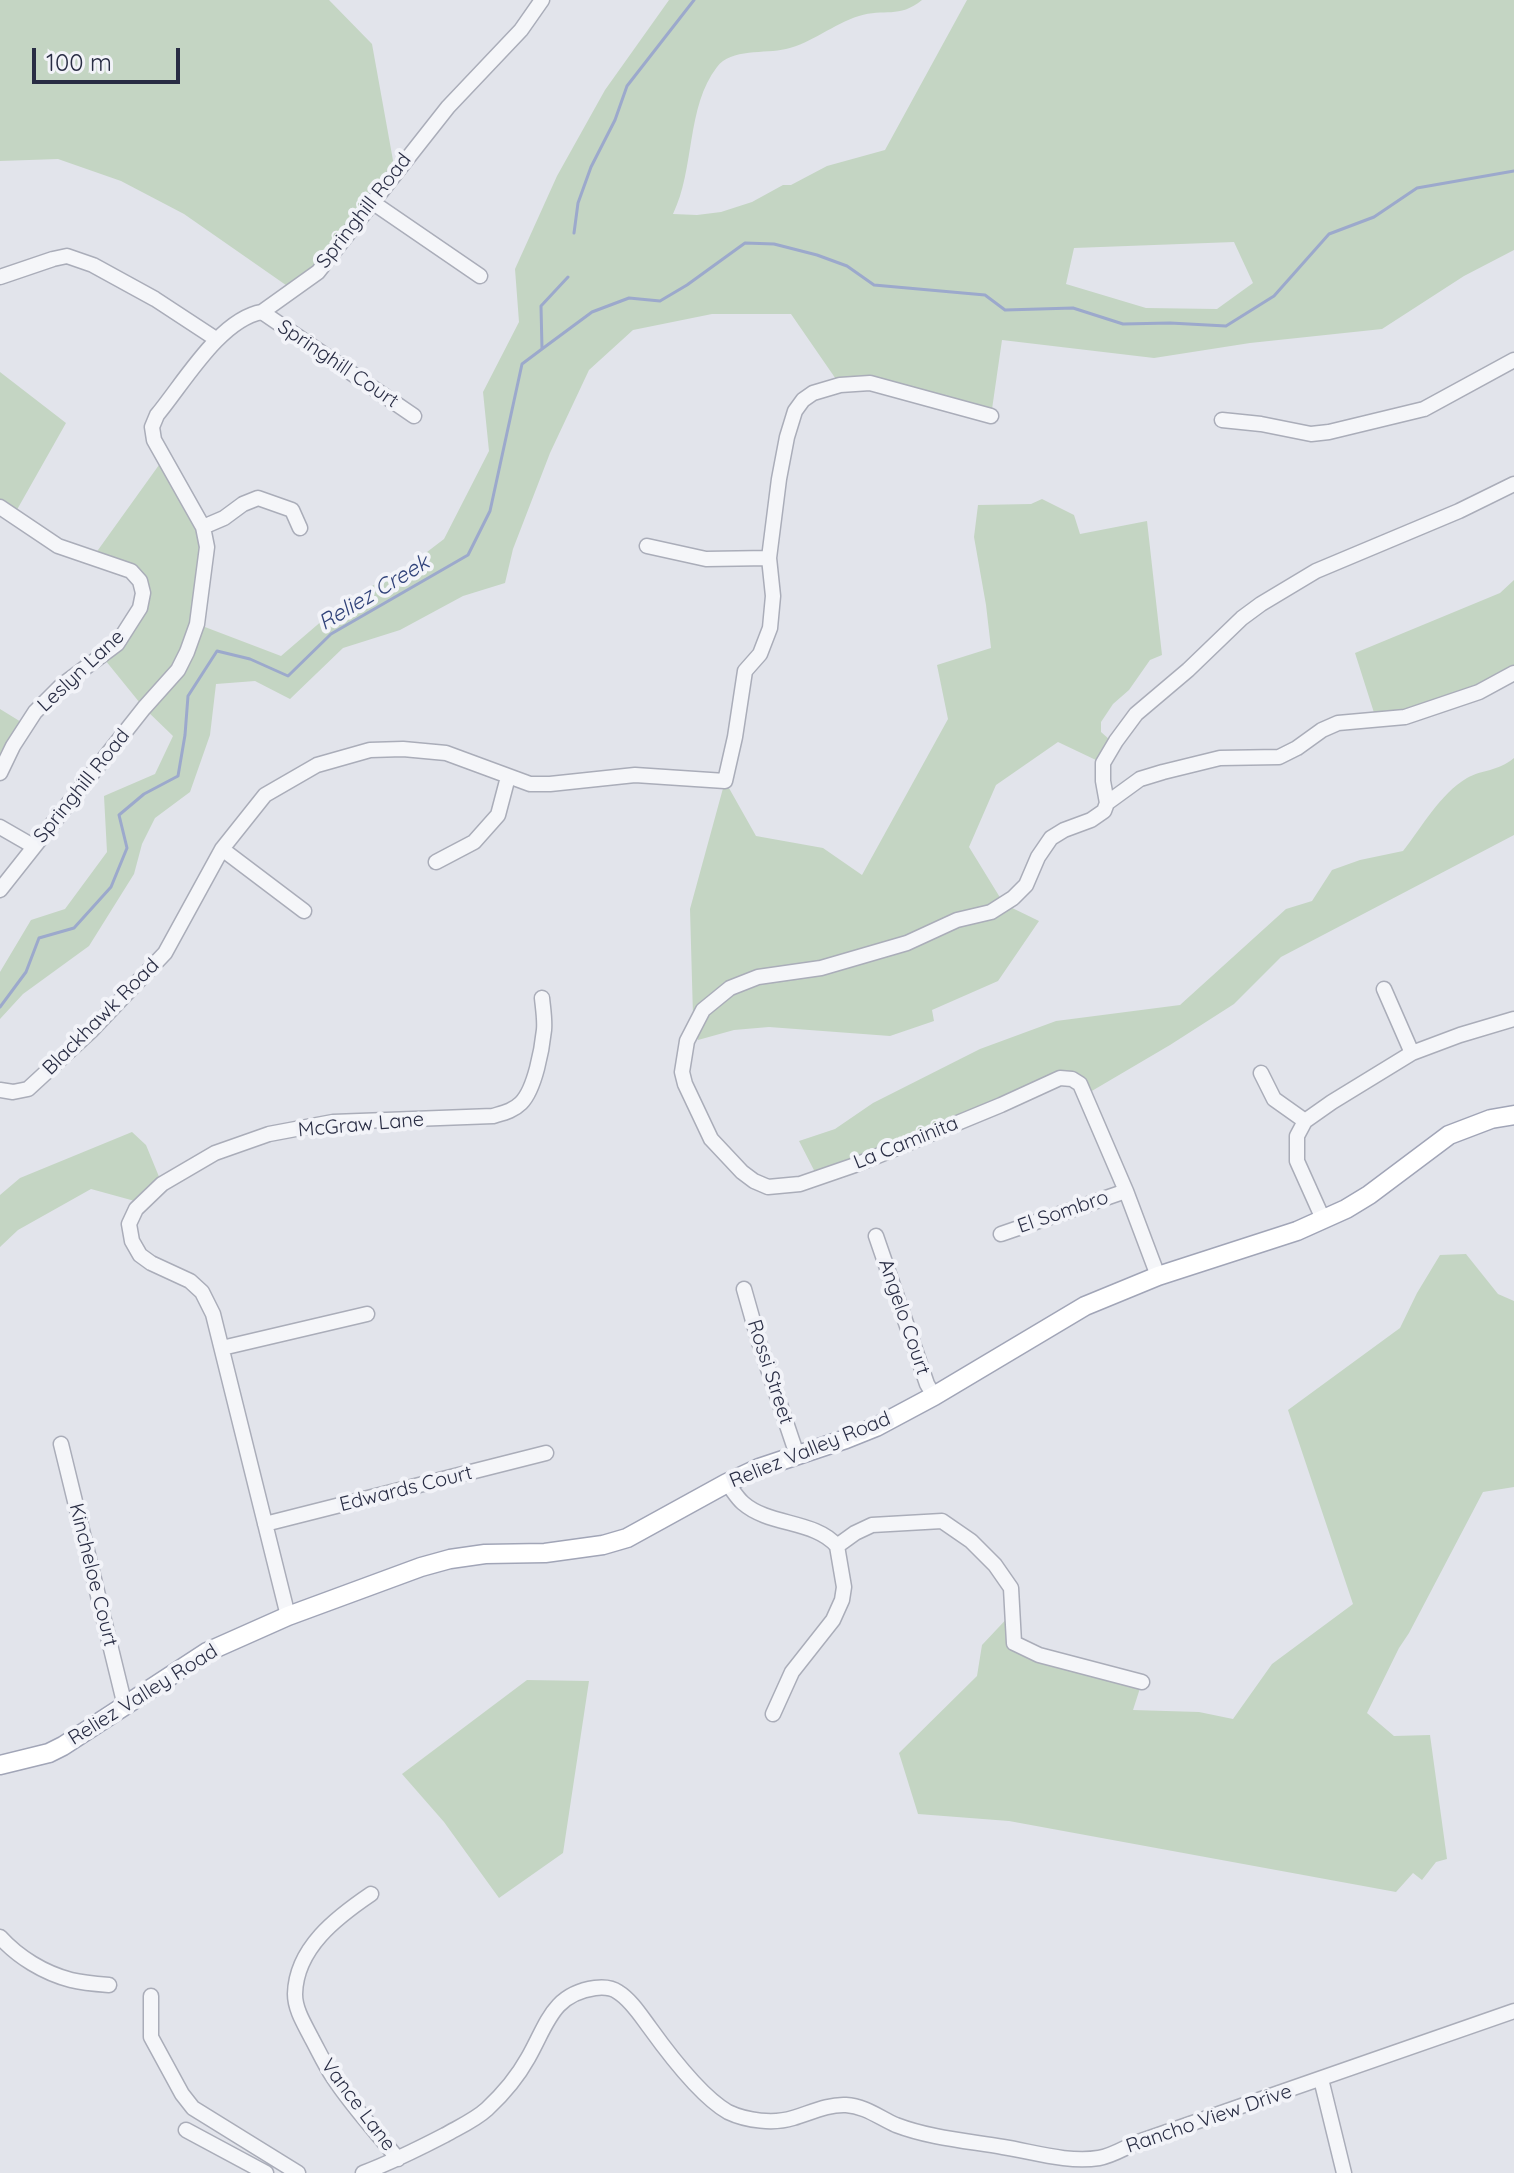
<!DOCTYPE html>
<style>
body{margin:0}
#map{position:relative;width:1514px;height:2173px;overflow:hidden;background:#e2e4eb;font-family:Quicksand,sans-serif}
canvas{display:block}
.scale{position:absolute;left:32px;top:48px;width:148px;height:36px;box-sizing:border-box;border:4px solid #292d44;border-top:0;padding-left:10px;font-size:24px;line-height:28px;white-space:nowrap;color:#292d44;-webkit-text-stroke:6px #f2f3f8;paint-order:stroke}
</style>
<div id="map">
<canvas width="1514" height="2173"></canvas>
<div class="scale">100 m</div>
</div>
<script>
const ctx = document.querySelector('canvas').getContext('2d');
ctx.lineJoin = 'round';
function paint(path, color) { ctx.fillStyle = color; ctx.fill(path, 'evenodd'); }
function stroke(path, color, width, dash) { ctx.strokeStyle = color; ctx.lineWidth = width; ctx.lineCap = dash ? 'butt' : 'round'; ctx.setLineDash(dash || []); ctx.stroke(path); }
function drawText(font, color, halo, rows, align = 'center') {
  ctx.font = font + ' Quicksand,sans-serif'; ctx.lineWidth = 8; ctx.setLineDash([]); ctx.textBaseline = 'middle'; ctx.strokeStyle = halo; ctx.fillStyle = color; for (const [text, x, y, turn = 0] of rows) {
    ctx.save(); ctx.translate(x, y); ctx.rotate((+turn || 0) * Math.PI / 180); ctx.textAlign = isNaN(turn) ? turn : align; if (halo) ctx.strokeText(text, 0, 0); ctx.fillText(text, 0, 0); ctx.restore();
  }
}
paint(new Path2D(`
 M0,0H329L372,44L396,177L293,290L184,214L121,181L58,159L0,161Z
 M669,0H922C899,19 884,8 859,16C833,24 812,43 786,49C765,54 731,48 717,67C686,107 695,169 673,214L697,215L721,212L752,202L783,185H791L827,166L885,150L967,0H1514V250L1464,276L1382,329L1250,343L1154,358L1002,340L991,416L924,398L840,385L791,314H712L633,330L589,370L550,453L513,549L505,583L463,596L400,630L343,648L290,699L255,681L216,684L210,735L190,792L155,818L142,844L134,874L89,946L23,994L0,1019V972L31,920L65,909L107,852L104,796L155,774L173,736L144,708L101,655L129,626L140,581L93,557L164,458L203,527L197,624L281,656L345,601L410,565L444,539L489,451L483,392L519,322L515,269L557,176L605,90ZM1234,242L1253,283L1217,309L1146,308L1066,284L1074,248Z
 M0,372L66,423L14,515L0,507Z
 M1042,499L1074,515L1080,534L1147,521L1162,655L1150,660L1129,690L1113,704L1101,722V732L1110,740L1098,761L1058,742L996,785L969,847L1004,904L1039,921L998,981L932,1010L934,1021L890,1036L769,1027L734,1030L698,1040L693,1016L690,909L725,781L756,836L823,848L862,875L948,719L937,665L991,648L986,605L974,537L978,505L1031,504Z
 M1514,580V673L1376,719L1355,653L1500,593Z
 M0,709L26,725L0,773Z
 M1514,758V835L1281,957L1234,1004L1170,1045L1085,1095L1072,1079L818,1178L799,1141L835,1129L873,1103L980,1049L1056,1021L1180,1005L1286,909L1312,901L1332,870L1360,860L1403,851C1422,827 1440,794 1467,778C1483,769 1497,772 1514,758Z
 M132,1132L146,1145L162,1184L142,1203L91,1189L18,1230L0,1247V1195L20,1178Z
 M1466,1254L1498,1294L1514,1301V1487L1483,1492L1409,1633L1399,1648L1367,1713L1394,1736L1430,1735L1447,1859L1436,1862L1422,1880L1413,1873L1396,1892L1009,1821L918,1814L899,1753L977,1676L982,1645L1013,1612L1014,1642L1142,1682L1133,1710L1199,1712L1233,1719L1272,1664L1353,1604L1288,1410L1400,1328L1417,1293L1440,1255Z
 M527,1680L589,1681L563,1853L499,1898L444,1822L402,1774Z`), '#c4d5c3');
stroke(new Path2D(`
 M574,233L578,203L591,167L615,120L627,86L694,0
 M542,349L592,312L629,298L660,301L687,285L745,243L774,244L817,255L847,266L874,285L985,295L1005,310L1073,308L1123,324L1170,323L1226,326L1274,296L1329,234L1374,217L1417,188L1514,171
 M0,1007L26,972L39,938L74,928L111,887L127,848L119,815L144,794L178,776L185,735L188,696L217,651L250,659L288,676L331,634L468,555L490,511L522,364L542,349L541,306L568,277`), '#9ca9cc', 3);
const minor = new Path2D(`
 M372,202L480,276
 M0,277L53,259L67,256L93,265L155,299L216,339
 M262,312L414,416
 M1222,420L1261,424L1311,434L1329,432L1424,409L1514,360
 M0,507L58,546L131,571L140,581L143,593L140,608L117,644L62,685L35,712L13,746L0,773
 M203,527L224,518L243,504L258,498L292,510L300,528
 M647,546L706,559L769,558
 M1107,803L1140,779L1163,772L1220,758L1279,757L1297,748L1322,730L1338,723L1405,717L1479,692L1514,673
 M0,827L33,846
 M222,849L304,911
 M436,862L474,842L498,815L508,777
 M0,890L144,708L178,670L187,652L197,624L207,547L203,527L154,440L152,427L157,415C183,384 220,319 262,312L318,272L448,107L521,30L542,0
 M1384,989L1412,1053
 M1261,1073L1274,1099L1305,1121
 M0,1090L13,1092L28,1089L92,1030L165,953L222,849L265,795L317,765L370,750L403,749L446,753L530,784H550L635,775L725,781L735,737L745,671L760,654L770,628L773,596L769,558L779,479L787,437L795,411L803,400L813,393L840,385L870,383L991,416
 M1323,1219L1297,1161V1136L1305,1121L1332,1102L1412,1053L1460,1035L1514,1019
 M1001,1234L1126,1191
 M876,1236L927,1384L934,1396
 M1158,1276L1126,1191L1080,1084L1072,1079L1060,1078L1001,1105L858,1164L800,1184L768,1187L754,1181L742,1172L711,1139L685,1084L682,1072L687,1041L703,1010L730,988L758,977L821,968L907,943L957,920L991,912L1013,898L1026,885L1038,857L1051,838L1064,830L1091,820L1104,811L1107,803L1103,781V763L1116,741L1136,714L1188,670L1242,618L1261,604L1316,571L1459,511L1514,484
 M744,1289L759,1342L797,1455
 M222,1348L367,1314
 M61,1444L125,1706
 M727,1483C732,1489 737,1498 743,1503C769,1526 815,1520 837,1546
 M265,1524L546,1453
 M837,1546L855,1533L872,1525L942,1521L971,1541L995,1565L1011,1588L1014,1643L1039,1655L1142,1682
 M288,1616L213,1314L202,1292L190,1281L151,1263L140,1255L132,1241L129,1224L136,1209L162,1184L215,1153L269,1134L333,1122L493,1116C503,1113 513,1111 521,1103C535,1089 542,1049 544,1030C545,1020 543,1008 542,998
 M773,1714L792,1672L833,1620L842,1600L844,1587L837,1546
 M371,1894C337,1917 296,1948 295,1994C295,2010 305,2025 312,2039C319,2052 325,2065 333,2077C352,2106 377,2133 398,2159
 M0,1937C18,1957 44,1973 71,1980C83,1983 96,1984 109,1985
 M151,1996V2037L182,2094L193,2108L298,2173
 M1321,2079L1344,2173
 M186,2130L266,2173
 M363,2173C392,2162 418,2149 445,2135C459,2127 475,2120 487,2109C502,2095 518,2076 528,2058C547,2025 552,1994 595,1988C603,1987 611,1987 618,1992C631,2000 641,2016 650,2028C668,2053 702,2097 728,2112C747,2121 774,2124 793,2118C810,2113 828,2104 846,2105C865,2106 880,2118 896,2125C930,2138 968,2141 1003,2147C1034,2152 1068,2163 1099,2158C1112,2156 1126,2147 1138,2142L1514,2011`);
const major = new Path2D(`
 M0,1765L49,1753L63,1746L207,1652L288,1616L421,1567L450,1559L485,1554L545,1553L603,1545L627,1538L727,1483L759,1468L846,1439L876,1427L934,1396L1085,1306L1158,1276L1297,1231L1346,1209L1369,1195L1449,1135L1491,1119L1514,1115`);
stroke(minor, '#aaadb9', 17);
stroke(major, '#a1a5b7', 21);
stroke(minor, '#f5f6f9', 14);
stroke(major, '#fff', 18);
drawText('20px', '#292d44', '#f2f3f8', [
 ["Springhill Road",364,211,-52],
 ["Springhill Court",338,364,34],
 ["Leslyn Lane",81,671,-43],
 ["Springhill Road",82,786,-51],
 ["Blackhawk Road",101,1017,-45],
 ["McGraw Lane",361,1125,-5],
 ["La Caminita",906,1143,-22],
 ["El Sombro",1063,1212,-19],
 ["Angelo Court",904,1317,71],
 ["Rossi Street",770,1372,72],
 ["Reliez Valley Road",810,1450,-22],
 ["Edwards Court",406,1489,-14],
 ["Kincheloe Court",93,1575,76],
 ["Reliez Valley Road",143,1695,-32],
 ["Vance Lane",358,2105,53],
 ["Rancho View Drive",1209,2119,-19]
]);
drawText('italic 22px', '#31437a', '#f2f3f8', [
 ["Reliez Creek",374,593,-31]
]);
</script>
